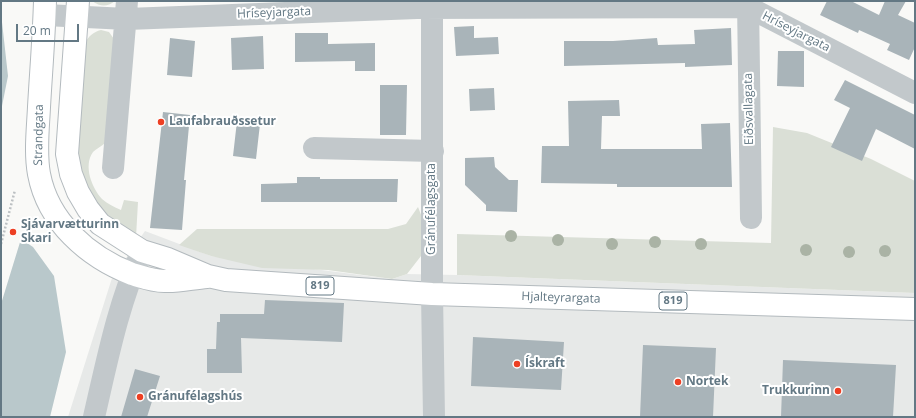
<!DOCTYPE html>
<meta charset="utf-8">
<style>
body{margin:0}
#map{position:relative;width:916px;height:418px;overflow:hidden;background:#f9f9f7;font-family:"Open Sans",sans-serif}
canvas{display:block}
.frame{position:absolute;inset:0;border:2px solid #637884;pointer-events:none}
.scale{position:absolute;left:16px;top:24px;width:63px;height:18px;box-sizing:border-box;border:2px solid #637884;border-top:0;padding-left:5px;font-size:12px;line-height:14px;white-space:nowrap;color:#637884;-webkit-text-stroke:3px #fff;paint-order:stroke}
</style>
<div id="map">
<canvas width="916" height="418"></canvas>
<div class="frame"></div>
<div class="scale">20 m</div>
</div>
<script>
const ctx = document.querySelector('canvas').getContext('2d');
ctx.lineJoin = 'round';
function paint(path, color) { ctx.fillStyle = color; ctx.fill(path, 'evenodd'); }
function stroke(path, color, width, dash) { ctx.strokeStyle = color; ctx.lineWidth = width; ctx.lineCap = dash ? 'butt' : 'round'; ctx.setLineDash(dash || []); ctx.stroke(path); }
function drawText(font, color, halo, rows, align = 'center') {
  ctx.font = font + ' "Open Sans",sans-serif'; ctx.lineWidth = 4; ctx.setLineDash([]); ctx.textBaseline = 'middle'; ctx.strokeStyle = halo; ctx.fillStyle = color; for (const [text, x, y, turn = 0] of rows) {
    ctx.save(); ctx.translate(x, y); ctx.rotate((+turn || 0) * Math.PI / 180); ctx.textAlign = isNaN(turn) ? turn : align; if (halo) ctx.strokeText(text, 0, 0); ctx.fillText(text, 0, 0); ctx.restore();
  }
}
paint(new Path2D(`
 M145,231L211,256L392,279L407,274L457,275L915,293V417H68L112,278Z`), '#e7e9e8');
paint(new Path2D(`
 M92,1H115C107,7 101,7 92,1Z
 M101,30L109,32L114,39L105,143C102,146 96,149 93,152C83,166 92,188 102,199C108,204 114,207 121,210L124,200L138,202L136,237L117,227L91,200L75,152L85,43C89,36 93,32 101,30Z
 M773,127L807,133L871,159L915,181V293L457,275V234L771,243Z
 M418,207L425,225L427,239L421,256L407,274L392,279L328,270L262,268L211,256L179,245L197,229H388L406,224Z`), '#dadfd6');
paint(new Path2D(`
 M1,13L8,76L1,111Z
 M21,239L33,247L54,276L66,352L50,417H1V304Z`), '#b9c8cb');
paint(new Path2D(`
 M827,1H851L879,15L885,1H906L898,15L915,23V47L909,60L887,50L890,44L859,30L858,33L820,15Z
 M474,26V38L498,37L499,54L456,56L454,27Z
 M731,28L732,65L685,67V63L564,66V41H613L657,38L658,45L695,44L694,30Z
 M295,33H328V44L375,43V71H355V61L295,62Z
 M263,36L264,69L232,70L231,38Z
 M170,38L195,41L192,77L167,75Z
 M778,51H804V87L777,86Z
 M845,80L915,115V149L876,129L862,161L831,147L850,108L834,100Z
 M380,85H407L406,135H380Z
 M494,88L495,110L470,111L469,89Z
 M619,100L620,116H602L601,149H702L701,124L730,123L732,187H617V184L541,183L542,146H569L568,101Z
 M163,112L190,115L184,180H186L182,230L150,228Z
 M237,121L260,124L256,159L233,156Z
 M494,157L495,167L509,180H518L517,212L486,211V205L465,185V158Z
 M297,177H320V179H398L397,202H261V184L297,183Z
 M265,300L344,303L342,342L241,338L242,373H207V349H216L217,322H220V314H264Z
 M473,337L564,342L561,390L471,386Z
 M643,345L716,348L713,417H640Z
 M783,360L896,365L893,417H781Z
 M135,369L160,376L147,417H121Z`), '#a9b4b9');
const major = new Path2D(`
 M45,1C44,36 41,72 39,107C38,129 35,152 39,174C48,222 88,257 132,274C142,277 153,281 164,281C178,282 193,278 207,277
 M78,1L67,154L71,174L78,192L88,209L100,224L142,251L168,259L208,276L226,280L432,294L915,309`);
stroke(major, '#b3babe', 24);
stroke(new Path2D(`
 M1,244L15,190`), '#bcc0c3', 2.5, [2, 2]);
stroke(new Path2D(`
 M432,1V294L434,417
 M748,1L751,218
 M45,15L127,19L417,8L748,7L915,93
 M314,148L433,151
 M113,168L127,1
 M94,417C107,361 118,304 142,251`), '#c2c8cb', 22);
stroke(major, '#fff', 22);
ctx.fillStyle = '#aab3a5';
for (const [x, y] of [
 [511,236],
 [558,240],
 [655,242],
 [612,244],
 [701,244],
 [806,250],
 [885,251],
 [849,252]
]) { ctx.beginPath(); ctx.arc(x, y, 6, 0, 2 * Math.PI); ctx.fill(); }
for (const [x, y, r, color] of [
 [161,122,4,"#ed3f23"],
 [13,232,4,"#ed3f23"],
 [517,364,4,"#ed3f23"],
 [678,382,4,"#ed3f23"],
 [838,391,4,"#ed3f23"],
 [140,397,4,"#ed3f23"]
]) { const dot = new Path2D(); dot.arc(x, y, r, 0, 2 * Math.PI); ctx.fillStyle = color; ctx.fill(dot); stroke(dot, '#fff', 1.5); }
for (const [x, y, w] of [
 [320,286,28],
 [673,301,28]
]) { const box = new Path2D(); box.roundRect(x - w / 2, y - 9, w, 18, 3); ctx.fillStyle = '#fff'; ctx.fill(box); stroke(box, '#637884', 1); }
drawText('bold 11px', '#637884', null, [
 ["819",320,286],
 ["819",673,301]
]);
drawText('12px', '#637884', '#fff', [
 ["Hríseyjargata",274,13,-2],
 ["Hríseyjargata",796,32,27],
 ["Eiðsvallagata",749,109,-91],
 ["Strandgata",39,135,-89],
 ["Gránufélagsgata",432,209,-90],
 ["Hjalteyrargata",561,298,2]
]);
drawText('bold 12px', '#637884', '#fff', [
 ["Laufabrauðssetur",169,122],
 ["Sjávarvætturinn",21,225],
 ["Skari",21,239],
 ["Ískraft",525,364],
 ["Nortek",686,382],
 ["Trukkurinn",830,391,"right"],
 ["Gránufélagshús",148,397]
], 'left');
</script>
